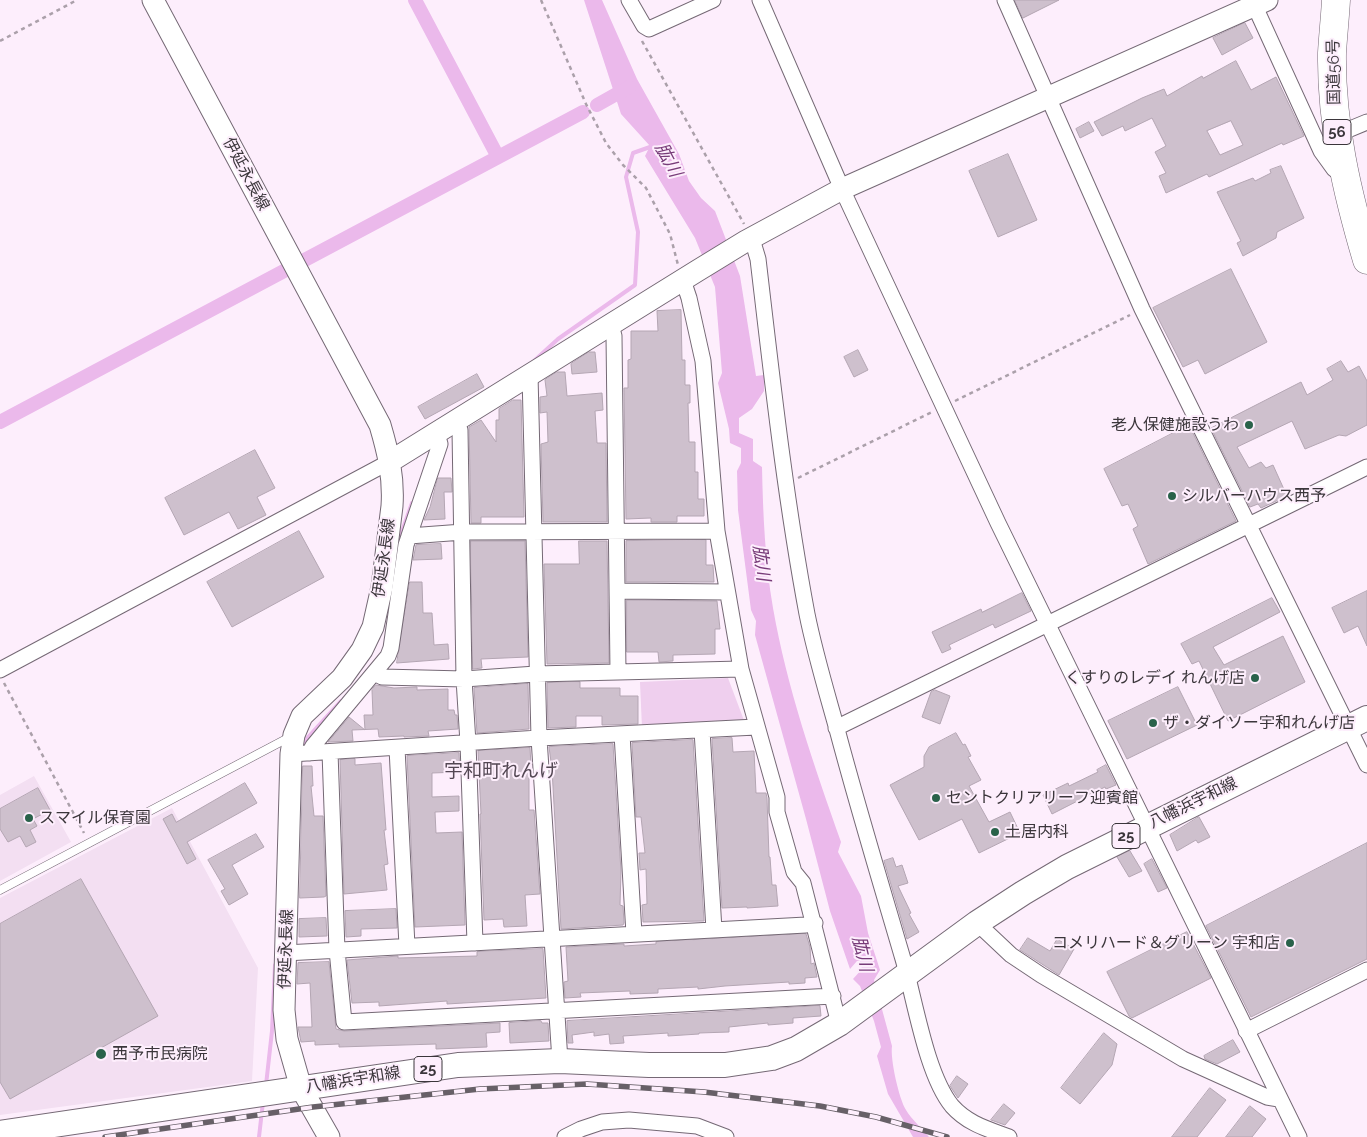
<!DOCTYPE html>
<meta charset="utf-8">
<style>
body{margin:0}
canvas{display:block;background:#fdeefc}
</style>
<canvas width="1367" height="1137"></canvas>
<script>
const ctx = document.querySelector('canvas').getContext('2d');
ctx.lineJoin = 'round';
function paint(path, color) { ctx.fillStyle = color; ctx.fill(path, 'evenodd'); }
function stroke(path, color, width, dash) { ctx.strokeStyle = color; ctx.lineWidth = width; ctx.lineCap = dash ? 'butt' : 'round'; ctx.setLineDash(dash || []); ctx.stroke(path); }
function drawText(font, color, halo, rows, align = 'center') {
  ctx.font = font + ' Raleway,"Noto Sans JP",sans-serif'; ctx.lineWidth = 4; ctx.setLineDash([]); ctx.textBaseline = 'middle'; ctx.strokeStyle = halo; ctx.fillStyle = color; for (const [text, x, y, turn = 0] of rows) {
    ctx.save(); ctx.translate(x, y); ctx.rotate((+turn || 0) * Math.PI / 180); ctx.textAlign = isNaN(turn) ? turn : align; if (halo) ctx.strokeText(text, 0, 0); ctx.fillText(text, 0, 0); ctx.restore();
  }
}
paint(new Path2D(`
 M34,776L71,842L0,881V795Z
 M172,808L258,968L252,1081L0,1115V898Z`), '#f3dff2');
paint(new Path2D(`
 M728,678L745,723L642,728L640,682Z`), '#efcfee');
paint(new Path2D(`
 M584,0H602L637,79L679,154L689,181L701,198L715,211L740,276L756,376L764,375V391L752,409L739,418V433L753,439V461L762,467C763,514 765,561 773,608C787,688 814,765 841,842L838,852L861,896L868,933L880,970L874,980L892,1046C890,1059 899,1099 906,1110C912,1120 922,1128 929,1137H913L888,1094L877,1056L881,1047L874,1021L860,986L853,979L862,969L860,961H857L850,969L830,911L806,819L755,635L756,621L751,610L738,510L737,471L741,463V448L730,443L729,429L718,383L722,373L715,287L695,238L645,156L650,146L621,114Z`), '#ebb9eb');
stroke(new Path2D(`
 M535,360L558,339L635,285L638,232L626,177L633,153L650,147
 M398,549L399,540L412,503
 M300,746L341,701
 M266,1085L272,1031L275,965
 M259,1137L263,1102`), '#ebb9eb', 4);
stroke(new Path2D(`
 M415,0L498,157
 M597,105L629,87
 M0,422L583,112`), '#ebb9eb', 14);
const building = new Path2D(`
 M1015,0H1059L1023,18Z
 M1245,23L1253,38L1222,55L1213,38Z
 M1236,61L1251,90L1276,77L1304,136L1283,145L1282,143L1209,177L1207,174L1166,193L1159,176L1166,173L1155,152L1166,146L1152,118L1125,131L1123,126L1102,136L1094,122L1142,98L1164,89L1167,96L1202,76L1203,78ZM1231,121L1243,145L1220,155L1207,131Z
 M1089,122L1094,131L1080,138L1076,129Z
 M1008,154L1037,220L998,237L969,171Z
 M1281,166L1304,218L1277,232L1276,238L1243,256L1237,243L1241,241L1217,192L1253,178L1255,181L1271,173L1270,170Z
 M1231,269L1267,342L1205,374L1198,360L1183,367L1153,308Z
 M681,310L682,360H685V385H690V403H688L689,442H695V472H698V499H704V516H677V522H651V518L626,519L624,388H628V360L631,359V331H658L657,311Z
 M858,350L868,370L854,377L844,357Z
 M589,352H595L597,372L572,374L571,364Z
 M1341,361L1348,372L1359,366L1367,381V425L1346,436L1339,435L1305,449L1292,421L1237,447L1249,468L1261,462L1266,468L1273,465L1287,496L1261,508L1258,504L1250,507L1211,428L1301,382L1307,395L1333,380L1327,369Z
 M557,372H565L567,396L602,393L603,410L595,411L597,443H606L607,522H543L541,444L548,442L547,412L540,413V397L547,396L545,380Z
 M477,374L484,387L425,419L418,407Z
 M513,400H521L524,517H481V523H471L469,427L481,420L496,442V420H499V409Z
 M1189,425L1236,521L1148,564L1133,529L1138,526L1128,504L1122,506L1104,469Z
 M255,450L275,488L257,497L266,515L238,529L229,512L184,535L165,498Z
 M438,478H451L452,492H444L445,519L424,520L430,507Z
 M299,531L324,577L232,627L207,582Z
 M706,540V565H713L714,582H626V541Z
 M471,541H525L528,657L481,659L482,668L473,669Z
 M579,541H607L609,663L547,664L544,564H579Z
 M441,544L442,559L413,560L416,545Z
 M410,582H422L423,613H432L434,645L448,644L449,659L397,663Z
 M1367,591V646L1358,626L1344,633L1332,608Z
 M1022,593L1031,611L995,628L993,624L949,645L951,649L942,653L932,632L981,609L982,612Z
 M1272,598L1280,612L1213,647L1224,665L1283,636L1305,682L1228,721L1199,661L1192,664L1181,644Z
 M627,600L717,601L720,629H715V654L673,655V661L659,662L658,652H627Z
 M580,682V688H620V696H638V724L602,725V716H576V727L548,728L547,683Z
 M528,684L529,729L477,733L474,688Z
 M376,685L394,688L417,687V690L448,689V710H454L455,715H457L458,729L428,731L429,736L404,737V736L379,737L378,729L352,730L353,741L328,742L349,717L365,730L364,715H373L372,690Z
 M1178,687L1197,725L1127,759L1108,721Z
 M935,690L950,696L940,724L922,717L931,692Z
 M956,733L963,745L965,744L971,756L968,757L981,780L969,786L989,822L1010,812L1020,833L979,853L962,819L919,840L890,785L924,767V756L929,747Z
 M732,738L733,752L754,751L756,793H766L767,798L769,857H770L772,885H776L778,906L747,908V907L722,908L712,739Z
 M693,740L704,921L643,922L642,905L647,904L646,869L640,870L639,853H645L641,817H636L632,743Z
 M613,744L621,871L620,905L623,906L624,923L623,925L561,929L552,769L549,747Z
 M530,748L531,765H529V810H534L540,894L525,895L527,926L504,927L503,919L484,920L480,814H481L478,751Z
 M459,753L460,772L432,773V797L459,796V811L435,812L436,833L462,832L465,925L415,927L407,756Z
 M355,759V765L381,763L386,830H384L388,864L384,865L387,890L344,894L340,760Z
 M1106,765L1116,785L1106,789L1105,787L1052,814L1043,795L1068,783L1069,786L1098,772L1097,770Z
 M303,766H312L313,786H311L314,816H323L326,896L324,897L300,898Z
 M245,783L257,803L187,842L196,859L187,864L163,819L172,814L176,822Z
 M38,788L50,810L33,819L37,826L30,830L36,842L26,847L20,836L8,842L0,829V809Z
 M1199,817L1210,837L1198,843L1196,840L1177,851L1170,835Z
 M256,834L264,847L232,865L248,894L229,905L221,891L225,889L208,860Z
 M1367,843V959L1251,1017L1206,926Z
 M1130,851L1142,871L1129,877L1117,857Z
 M893,858L896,867L902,865L908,883L898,886L911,913L909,914L919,932L907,939L884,861Z
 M1152,859L1167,888L1158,892L1144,864Z
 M81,879L158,1016L10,1099L0,1082V924Z
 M396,909L397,928L361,929V936L346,937L345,911Z
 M326,918L327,936L299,937V919Z
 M1187,932L1211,978L1132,1018L1129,1016L1107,972Z
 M806,934L810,947L811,964L814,963L817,977L805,978V983L789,984V982L725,986L698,989V987L658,989V993L630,994V991L580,993L581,997L565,998L564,982L568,981L566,947L624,944V946L656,944V942Z
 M1028,938L1050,951L1057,939L1074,949L1059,975L1020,950Z
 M543,949L546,998L447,1004V1001L379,1006V1002L352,1003L347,960L398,956V958L477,956V952Z
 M329,962L336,1029L344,1031L500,1023V1032L486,1033L487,1047L436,1049V1044L339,1047V1044L315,1045V1041L301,1042L298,1027H312L310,983L297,984L298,963Z
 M820,1006L821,1016L793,1018V1023L768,1025V1023L729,1027V1032L699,1033V1034L668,1036V1033L623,1036L624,1043L610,1044L609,1034L594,1036V1032L572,1035L573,1043H568L567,1021Z
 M541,1021L542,1023H548L549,1041L510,1043L509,1023Z
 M1104,1033L1117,1044L1112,1065L1080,1104L1061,1088Z
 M1233,1040L1240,1052L1217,1064L1205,1059L1204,1056Z
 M957,1076L968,1084L958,1098L950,1086Z
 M1210,1088L1226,1100L1197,1137H1172Z
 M1004,1104L1015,1113L1005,1125L991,1120Z
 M1250,1106L1266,1119L1252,1137H1226Z`);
paint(building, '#cec0cd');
stroke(building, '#b4a6b3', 1);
const lane = new Path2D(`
 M0,890L290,737`);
const street = new Path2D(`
 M629,0L644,26L649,29L713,0
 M760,0L842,189L998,523L1299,1137
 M1005,0L1142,309L1367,765
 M1252,0L1321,151L1334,169L1342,175
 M1338,134L1367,122
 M752,239L758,259C772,378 785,497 807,614C815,654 827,693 838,733C858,808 881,884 903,959C915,1000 926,1074 952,1106C968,1124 988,1129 1009,1137
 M683,280L689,298L703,361L717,531L741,669L777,797V812L794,872L803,883L839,1024
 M611,325L614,336L618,672
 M530,375L539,738L560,1061
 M437,434L440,444L409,536L463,532L717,531
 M617,591L727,592
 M0,670L391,461
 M374,673L382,677L464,679L460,430L456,422
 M836,728L1367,467
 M702,730L714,930
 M622,734L634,934
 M397,748L407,946
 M330,752L337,950L344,1022L833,996
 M309,753L313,746L388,656L391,648L406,545L409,536
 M291,754L539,738L756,727
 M977,923L1011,955L1041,975L1183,1059L1267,1097L1279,1099
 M475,943L468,743L464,679L536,674L741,669
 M285,953L806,925L815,923
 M1246,1031L1367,970
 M565,1137L581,1129L602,1122L629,1120L697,1126L726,1137`);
const secondary = new Path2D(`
 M153,0L380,425C388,452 394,477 392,506L382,587L373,627L362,650L342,678L302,716L294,735L291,754L284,1010L287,1039L301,1088L329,1137
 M391,461L697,271L746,241L842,189L1267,0`);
const primary = new Path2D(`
 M0,1133L458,1065L560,1061L649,1065H725L772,1058L796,1049L839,1024L977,923L1023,893L1067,867L1367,718`);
const highway = new Path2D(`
 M1336,0C1335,18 1333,36 1332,53C1331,124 1347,193 1367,260`);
stroke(lane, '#756975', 9);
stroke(street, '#756975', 17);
stroke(secondary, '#756975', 23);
stroke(primary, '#756975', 26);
stroke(highway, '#756975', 29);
stroke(new Path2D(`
 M541,0L586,104L606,143L623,165L646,188L670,234L678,265
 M0,41L77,0
 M642,41L744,224
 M955,401L1130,315
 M798,478L932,412
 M4,683L84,833`), '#aba0aa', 2.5, [4, 4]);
stroke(lane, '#fff', 8);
stroke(street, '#fff', 15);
stroke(secondary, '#fff', 21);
stroke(primary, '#fff', 24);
stroke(highway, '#fff', 28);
const rail = new Path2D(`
 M105,1137L313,1107L480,1089L587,1084L704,1092L820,1106L876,1117L947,1137`);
stroke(rail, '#676067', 5.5);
stroke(rail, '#fdeefc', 4, [11]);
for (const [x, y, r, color] of [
 [1249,425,5,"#29624a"],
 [1172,496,5,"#29624a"],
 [1255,678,5,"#29624a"],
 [1153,723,5,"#29624a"],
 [936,798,5,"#29624a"],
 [29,818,5,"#29624a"],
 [995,832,5,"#29624a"],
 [1290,943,5,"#29624a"],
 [101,1054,6,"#29624a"]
]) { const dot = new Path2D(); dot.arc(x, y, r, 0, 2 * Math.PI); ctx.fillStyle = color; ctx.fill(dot); stroke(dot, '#fdeefc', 2); }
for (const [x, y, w] of [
 [1337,132,28],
 [1126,836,28],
 [428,1069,28]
]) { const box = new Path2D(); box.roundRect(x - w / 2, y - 12.5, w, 25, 4); ctx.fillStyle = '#fdeefc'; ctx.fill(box); stroke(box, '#3b363b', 1); }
drawText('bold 15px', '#3b363b', null, [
 ["56",1337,132],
 ["25",1126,836],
 ["25",428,1069]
]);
drawText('16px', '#3b363b', '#fdeefc', [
 ["国道56号",1334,72,-91],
 ["伊延永長線",246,174,62],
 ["伊延永長線",384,558,-82],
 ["八幡浜宇和線",1193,803,-26],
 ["伊延永長線",286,949,-88],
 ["八幡浜宇和線",353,1080,-9]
]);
drawText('16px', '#3b363b', '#fdeefc', [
 ["老人保健施設うわ",1239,425,"right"],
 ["シルバーハウス西予",1182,496],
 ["くすりのレデイ れんげ店",1245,678,"right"],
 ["ザ・ダイソー宇和れんげ店",1163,723],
 ["セントクリアリーフ迎賓館",946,798],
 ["スマイル保育園",39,818],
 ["土居内科",1005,832],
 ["コメリハード＆グリーン 宇和店",1280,943,"right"],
 ["西予市民病院",112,1054]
], 'left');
drawText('italic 18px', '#783c79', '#fdeefc', [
 ["肱川",668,160,62],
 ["肱川",761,563,83],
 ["肱川",862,954,76]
]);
drawText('19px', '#534753', '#fdeefc', [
 ["宇和町れんげ",501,771]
]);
</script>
